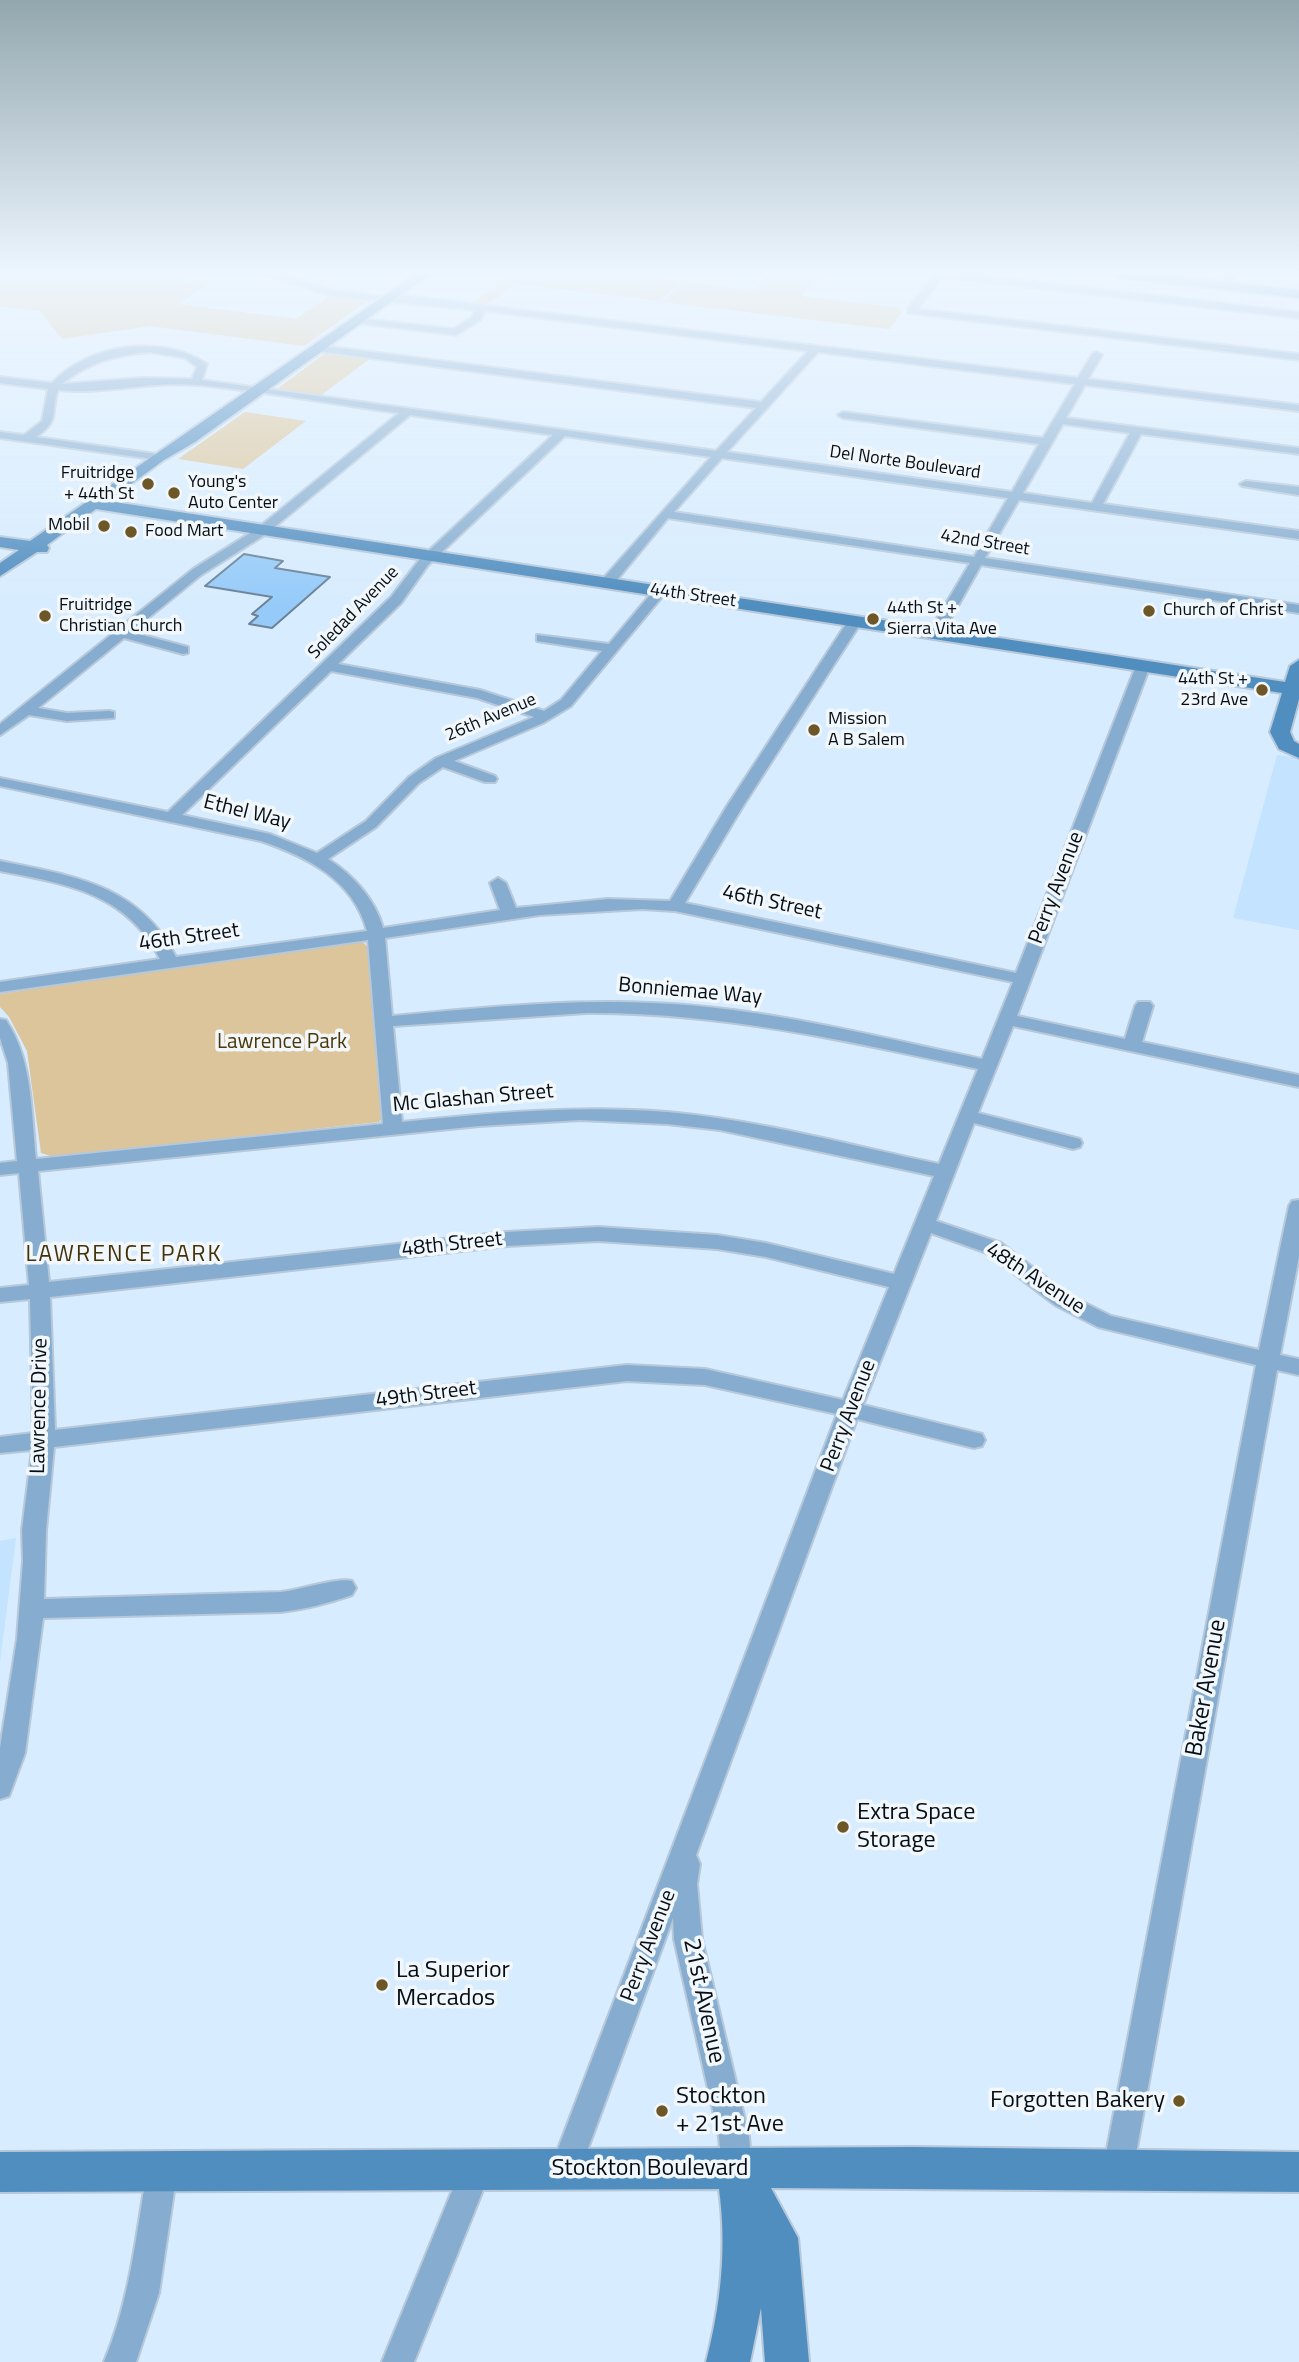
<!DOCTYPE html>
<style>
body{margin:0}
canvas{display:block;background:#d7ecfe}
</style>
<canvas width="1299" height="2362"></canvas>
<script>
const ctx = document.querySelector('canvas').getContext('2d');
ctx.lineJoin = 'round';
function paint(path, color) { ctx.fillStyle = color; ctx.fill(path, 'evenodd'); }
function stroke(path, color, width, dash) { ctx.strokeStyle = color; ctx.lineWidth = width; ctx.lineCap = dash ? 'butt' : 'round'; ctx.setLineDash(dash || []); ctx.stroke(path); }
function drawText(font, color, halo, rows, align = 'center') {
  ctx.font = font + ' "Titillium Web",sans-serif'; ctx.lineWidth = 7; ctx.setLineDash([]); ctx.textBaseline = 'middle'; ctx.strokeStyle = halo; ctx.fillStyle = color; for (const [text, x, y, turn = 0] of rows) {
    ctx.save(); ctx.translate(x, y); ctx.rotate((+turn || 0) * Math.PI / 180); ctx.textAlign = isNaN(turn) ? turn : align; if (halo) ctx.strokeText(text, 0, 0); ctx.fillText(text, 0, 0); ctx.restore();
  }
}
paint(new Path2D(`
 M1277,755L1299,758V930L1233,918Z
 M16,1538L0,1662V1541Z`), '#c3e3ff');
paint(new Path2D(`
 M0,274H130L209,284L178,304L296,319L330,296L366,302L304,346L150,326L62,339L40,311L0,306Z
 M514,274H609L681,282L660,301L516,284L486,305L471,304Z
 M771,274H823L801,296L899,308L902,313L889,329L662,302L684,282L754,290Z
 M335,353L371,358L320,396L277,389L324,354Z
 M245,412L306,421L243,469L178,459Z
 M353,941L364,943L367,947L385,1114L379,1122L54,1157L41,1153L27,1051L9,1017L0,1007V994Z`), '#dcc59a');
const building = new Path2D(`
 M244,554L283,561L275,568L330,577L272,628L249,624L258,616L252,614L272,597L205,586Z`);
paint(building, '#96cbf9');
stroke(building, '#6b8297', 2);
const street = new Path2D(`
 M264,274H279L333,290L386,297L391,294L1078,378L1093,353L1097,352L1102,355L1088,379L1299,405V411L1085,385L1066,418L1299,448V454L1141,434L1103,504L1299,531V539L1019,500L985,558L1299,605V613L981,565L942,634L935,638L928,634L970,563L668,518L611,587L606,588L600,584L601,581L711,457L565,436L428,565L401,603L338,664L480,690L544,711L561,700L602,651L537,641V635L609,644L655,589L660,588L666,592L571,706L543,723L454,761L495,776L497,779L495,782H485L443,767L419,783L376,827L328,859C353,875 375,899 383,928L500,910L490,883L498,878L506,883L516,908L608,899L670,901L727,806L848,621L855,617L860,618L862,621L743,806L685,903L1016,973L1136,666L1143,662L1150,666L1017,1016L1125,1039L1135,1006L1138,1002H1150L1153,1006L1142,1042L1299,1075V1087L1013,1026L978,1113L1080,1139L1082,1143L1080,1147L1073,1149L974,1123L936,1221L1001,1243L1069,1295L1111,1316L1259,1350L1289,1206L1292,1201L1299,1200V1256L1280,1355L1299,1359V1375L1277,1370L1133,2170L1129,2181L1118,2185L1107,2181L1103,2170L1256,1365L1098,1327L1055,1305L987,1253L931,1233L863,1405L974,1432L982,1434L985,1440L982,1446L974,1448L857,1419L696,1855L700,1864L697,1884L702,1939L749,2137L752,2169L748,2180L737,2184L726,2180L722,2169L719,2137L674,1939L673,1918L576,2181L565,2185L554,2181L550,2170L837,1414L705,1385L627,1381L54,1447L46,1530L44,1599L281,1592C299,1590 339,1577 352,1581L356,1588L352,1595C329,1603 306,1609 281,1612L43,1618L25,1753L9,1796L0,1799V1748L17,1639L23,1561L22,1530L32,1450L0,1453V1437L33,1433L30,1299L0,1302V1288L29,1285L19,1173L0,1175V1163L17,1161L8,1063L0,1038V1019L6,1020C33,1060 31,1112 36,1159L383,1124L368,940L0,992V982L160,959C127,893 67,884 0,871V861C73,876 139,884 176,957L367,931C353,879 307,857 261,841L0,786V778L168,812L391,597L420,559L553,435L410,415L266,534L201,575L131,632L188,647V653L183,654L124,638L38,708L67,713L109,711L114,712V718L67,721L29,715L0,735V724L193,569L258,528L399,413C332,404 264,391 197,385C150,381 102,395 58,390C50,412 61,420 36,437L163,455L165,457L159,460L0,438V432L24,435L42,421L48,389L0,383V377L52,383C89,343 163,334 207,364L202,380L716,451L756,408L316,351L311,348L316,345L761,402L808,351L485,311L480,320L456,335L358,323L355,322V318L454,329L472,317L475,310L332,296ZM150,352L185,358L197,367L192,379L143,378L62,384C88,362 117,355 150,352ZM818,352L1075,384L1043,438L843,412L838,415L843,418L1039,444L1012,492L727,452ZM1063,424L1130,433L1092,503L1023,493ZM722,458L1008,498L974,557L674,512ZM331,671L477,698L534,717L436,758L409,777L366,821L317,853L270,834L182,815ZM642,909L675,911L1013,982L982,1059C873,1036 763,1007 652,1003C565,999 478,1008 392,1016L385,938L540,915ZM586,1013C720,1012 848,1041 978,1069L939,1164C849,1145 759,1120 667,1112C578,1105 490,1113 402,1122L393,1026ZM580,1120L667,1124L720,1130L934,1176L894,1274L766,1243L717,1235L598,1227L507,1232L49,1282L38,1171L479,1126ZM598,1241L717,1249L766,1257L889,1287L843,1400L705,1369L627,1365L55,1430L50,1297L507,1246Z
 M935,274H965L1299,312V318L942,277L918,309L1299,354V360L908,313V309Z
 M1226,274H1236L1228,287L1225,288L1220,285Z
 M1246,481L1299,487V495L1242,486L1240,484Z
 M476,2155L487,2159L491,2170L414,2362H382L465,2159Z
 M162,2156L173,2160L177,2171L159,2293L136,2362H104C130,2300 136,2236 147,2171L151,2160Z`);
const secondary = new Path2D(`
 M416,274H430L195,442L164,460L108,501L1285,682L1290,666L1299,660V699L1290,732L1294,741L1299,744V758L1279,749L1270,732L1282,693L96,509L47,545L49,548L47,552H37L0,576V563L19,550L0,547V537L30,541Z
 M1115,274H1155L1299,290V298L1121,278Z
 M914,2147L1299,2152V2192L771,2188L798,2238L809,2362H765L761,2308L750,2362H706C721,2304 727,2248 719,2189L0,2192V2152Z`);
stroke(street, '#b6c8d9', 4);
stroke(secondary, '#b6c8d9', 4);
paint(street, '#86adcf');
paint(secondary, '#518ec0');
const sky = ctx.createLinearGradient(0, 0, 0, 605);
sky.addColorStop(0, '#93a7af');
sky.addColorStop(0.45, '#edf6ff');
sky.addColorStop(1, '#edf6ff00');
ctx.fillStyle = sky;
ctx.fillRect(0, 0, 1299, 605);
for (const [x, y, r, color] of [
 [148,484,7,"#6e5727"],
 [174,493,7,"#6e5727"],
 [104,526,7,"#6e5727"],
 [131,532,7,"#6e5727"],
 [1149,611,7,"#6e5727"],
 [45,616,7,"#6e5727"],
 [873,619,7,"#6e5727"],
 [1262,690,7,"#6e5727"],
 [814,730,7,"#6e5727"],
 [843,1827,7,"#6e5727"],
 [382,1985,7,"#6e5727"],
 [1179,2101,7,"#6e5727"],
 [662,2111,7,"#6e5727"]
]) { const dot = new Path2D(); dot.arc(x, y, r, 0, 2 * Math.PI); ctx.fillStyle = color; ctx.fill(dot); stroke(dot, '#f1f7fb', 2.5); }
drawText('18px', '#060e15', '#f1f7fb', [
 ["Del Norte Boulevard",905,463,8],
 ["42nd Street",985,543,9],
 ["44th Street",693,596,8],
 ["Soledad Avenue",354,613,-46],
 ["26th Avenue",491,718,-23]
]);
drawText('18px', '#060e15', '#f1f7fb', [
 ["Fruitridge",134,474,"right"],
 ["+ 44th St",134,495,"right"],
 ["Young's",188,483],
 ["Auto Center",188,504],
 ["Mobil",90,526,"right"],
 ["Food Mart",145,532],
 ["Fruitridge",59,606],
 ["Christian Church",59,627],
 ["44th St +",887,609],
 ["Sierra Vita Ave",887,630],
 ["Church of Christ",1163,611],
 ["44th St +",1248,680,"right"],
 ["23rd Ave",1248,701,"right"],
 ["Mission",828,720],
 ["A B Salem",828,741]
], 'left');
drawText('21px', '#060e15', '#f1f7fb', [
 ["Ethel Way",247,813,14],
 ["Perry Avenue",1057,888,-69],
 ["46th Street",772,903,12],
 ["46th Street",189,938,-8],
 ["Bonniemae Way",690,992,5],
 ["Mc Glashan Street",473,1099,-5],
 ["48th Street",452,1245,-6],
 ["48th Avenue",1035,1279,33],
 ["49th Street",426,1395,-7],
 ["Lawrence Drive",40,1406,-89],
 ["Perry Avenue",849,1416,-69],
 ["Perry Avenue",649,1946,-69]
]);
drawText('21px', '#4c3705', '#f1f7fb', [
 ["Lawrence Park",282,1043]
]);
ctx.letterSpacing = '2px';
drawText('23px', '#433109', '#f1f7fb', [
 ["LAWRENCE PARK",124,1255]
]);
ctx.letterSpacing = '0px';
drawText('24px', '#060e15', '#f1f7fb', [
 ["Baker Avenue",1207,1688,-80],
 ["21st Avenue",703,2001,78],
 ["Stockton Boulevard",650,2169]
]);
drawText('24px', '#060e15', '#f1f7fb', [
 ["Extra Space",857,1813],
 ["Storage",857,1841],
 ["La Superior",396,1971],
 ["Mercados",396,1999],
 ["Stockton",676,2097],
 ["+ 21st Ave",676,2125],
 ["Forgotten Bakery",1165,2101,"right"]
], 'left');
</script>
